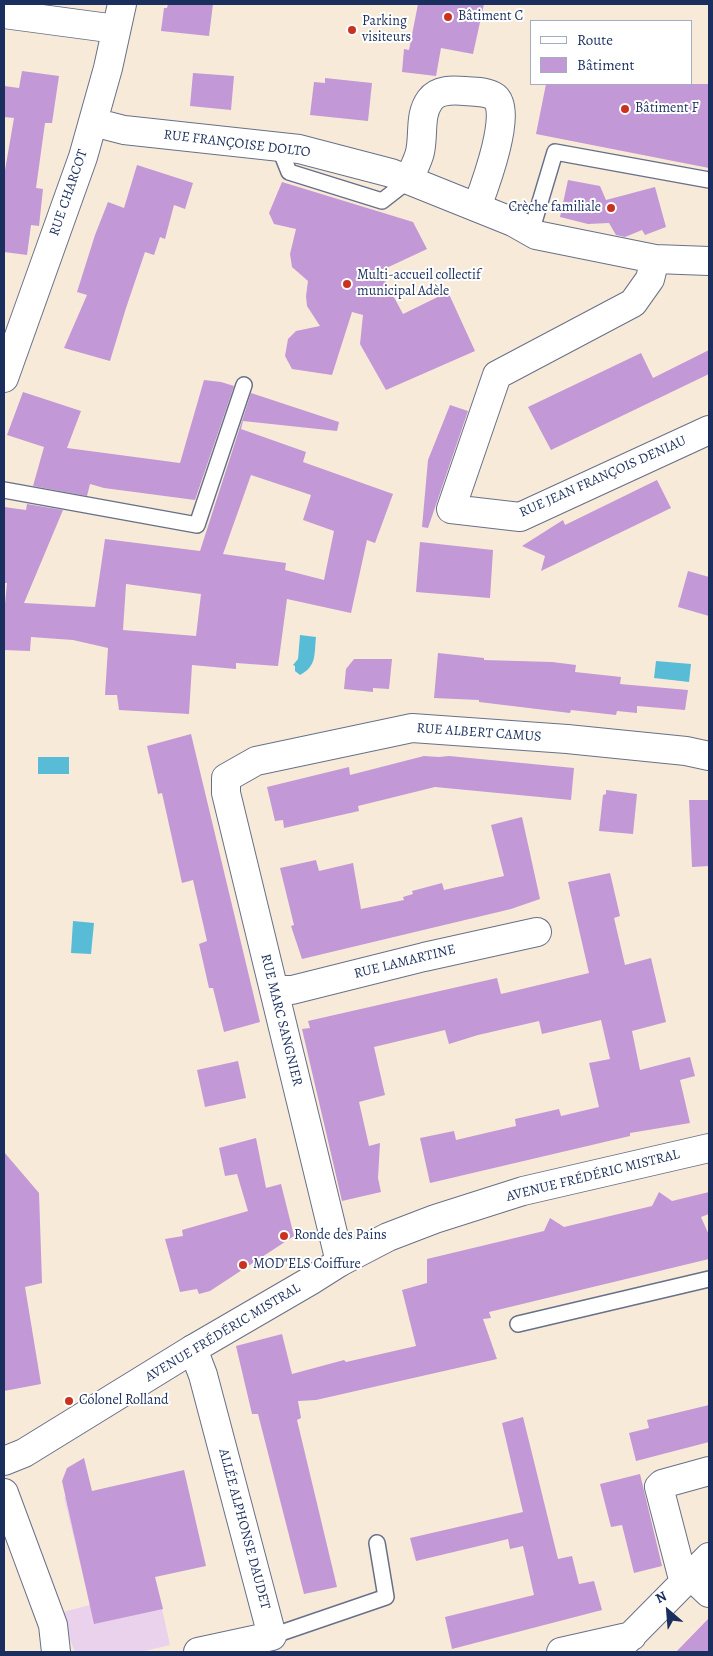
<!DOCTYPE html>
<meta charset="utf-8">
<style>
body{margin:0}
#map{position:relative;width:713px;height:1656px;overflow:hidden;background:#f8ead8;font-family:Alegreya,serif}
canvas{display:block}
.frame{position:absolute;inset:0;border:5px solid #1b2f5e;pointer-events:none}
.legend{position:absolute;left:530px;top:20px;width:162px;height:65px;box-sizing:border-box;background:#fff;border:1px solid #a4acbf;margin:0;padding:6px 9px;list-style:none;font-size:15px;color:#1b2f5e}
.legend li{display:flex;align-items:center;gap:10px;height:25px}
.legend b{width:25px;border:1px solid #a4acbf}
.north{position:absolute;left:643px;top:1586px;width:50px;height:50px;-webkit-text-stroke:4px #fff;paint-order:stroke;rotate:333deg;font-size:14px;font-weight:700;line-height:20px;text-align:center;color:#1b2f5e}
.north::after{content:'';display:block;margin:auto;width:18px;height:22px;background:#1b2f5e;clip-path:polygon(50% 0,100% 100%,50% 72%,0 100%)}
</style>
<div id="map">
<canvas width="713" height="1656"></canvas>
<div class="frame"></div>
<ul class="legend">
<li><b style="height:6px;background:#fff"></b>Route</li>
<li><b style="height:14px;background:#c298d6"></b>Bâtiment</li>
</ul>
<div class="north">N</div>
</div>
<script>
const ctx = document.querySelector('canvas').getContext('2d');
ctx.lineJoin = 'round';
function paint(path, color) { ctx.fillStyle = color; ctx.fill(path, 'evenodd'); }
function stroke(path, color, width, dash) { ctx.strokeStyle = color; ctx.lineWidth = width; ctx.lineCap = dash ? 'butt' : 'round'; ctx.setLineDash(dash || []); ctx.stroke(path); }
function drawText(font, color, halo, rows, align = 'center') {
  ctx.font = font + ' Alegreya,serif'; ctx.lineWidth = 4; ctx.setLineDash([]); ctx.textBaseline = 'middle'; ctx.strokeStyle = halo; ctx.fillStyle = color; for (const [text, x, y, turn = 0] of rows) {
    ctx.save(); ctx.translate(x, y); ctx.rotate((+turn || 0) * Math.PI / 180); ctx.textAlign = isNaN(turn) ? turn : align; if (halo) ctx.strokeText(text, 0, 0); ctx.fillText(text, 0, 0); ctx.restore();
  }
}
paint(new Path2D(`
 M92,1491L114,1587L155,1577L170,1645L140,1652H75L59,1613L90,1605L64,1497Z`), '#ead1ec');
paint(new Path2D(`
 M300,635L316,637C314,655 317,666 300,675L295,671V666L293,665L298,659Z
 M656,661L691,664L689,682L654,678Z
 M38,757H69V774H38Z
 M73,921L94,923L91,954L71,953Z`), '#58bcd7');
paint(new Path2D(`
 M168,4H213L209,36L161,31L164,8H167Z
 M418,4H484L473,54L441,48L436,76L402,72L404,49L409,50Z
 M22,71L59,76L52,123H45L36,188L43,189L39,226L31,225L27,255L4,252V176L14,118L4,117V86L19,88Z
 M193,73L234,76L231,110L190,106Z
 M325,78L372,83L368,121L310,115L314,82L325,83Z
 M546,84H709V168L536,134Z
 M137,165L193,183L185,209L174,205L165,239L160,237L154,255L145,252L126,308L110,361L64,348L87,295L77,292L95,235L108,202L124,208Z
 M568,180L600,186L606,200L655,187L666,227L645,235L642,230L625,237L616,235L609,223L588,224L560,217Z
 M282,182L413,222L427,249L380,271L403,314L448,292L475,351L386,390L360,344L363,315L352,312L332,375L292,369L285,356L288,339L296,331L320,326L307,306L306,296L308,281L292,267L290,254L296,229L274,224L269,213Z
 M709,350V374L551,450L528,407L641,353L653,378Z
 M204,380L221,382L234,386L195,500L104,488L90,484L87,496L33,486L44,447L7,435L23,392L81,411L67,448L180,463Z
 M251,393L339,422L337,431L243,421L241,429L306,452L303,462L393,494L375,543L367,540L351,613L287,599L278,666L236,663V669L192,665L189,714L119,710L117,695H105L108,648L73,640L31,637L30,651L4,650V614L7,583H4V507L26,510L27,504L63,510L24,603L95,607L105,539L200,551ZM251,475L311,495L303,520L334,531L324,580L285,570L286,563L223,554ZM126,584L201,594L196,636L123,630Z
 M450,405L468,411L428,528L422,527L428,460Z
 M657,480L671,508L541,571L545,556L522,546L563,520L565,525Z
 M420,542L493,550L490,598L416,592Z
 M688,571L709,577V616L678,607Z
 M438,653L484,658V660L552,662L576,665L575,672L621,677L620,684L688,690L685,710L637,706V713L617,711L616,715L571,710L570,713L479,702V700L434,698Z
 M354,659H392L389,689L373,688V692L344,689L346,669Z
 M191,734L260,1022L224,1032L213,988H209L199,944L207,941L193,880L182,883L162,793L158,794L147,746Z
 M424,756L439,757L449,756L574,768L571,800L435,787L358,806L359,811L284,828L283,820L275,821L267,787L349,767L350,775Z
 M606,790L637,794L633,834L599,831L603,795L606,794Z
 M689,800H709V866L692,867Z
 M522,817L540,899L511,909L302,959L291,926L294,925L280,868L316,860L319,871L353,863L361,909L404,900L403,897L413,894L412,891L442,883L444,890L504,876L491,825Z
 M610,873L620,916L614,918L625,965L651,958L666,1022L632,1031L640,1070L690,1057L695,1076L680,1080L690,1123L630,1133V1136L430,1183L420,1138L454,1131L456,1140L516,1126L515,1119L559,1109L561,1116L599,1107L589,1063L610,1059L601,1020L542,1034L539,1021L478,1035L449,1044L445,1030L374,1047L385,1095L359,1102L369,1146L380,1143L378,1178L381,1192L342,1201L302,1029L310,1028L308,1021L497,978L501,994L589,973L568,882Z
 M238,1061L246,1098L205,1107L197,1070Z
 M256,1138L266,1188L281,1184L294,1236L210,1291L199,1294L197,1289L180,1292L165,1239L183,1236L182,1230L248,1211L237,1174L225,1176L219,1148Z
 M4,1152L39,1193L42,1283L25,1287L41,1384L4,1391Z
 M659,1192L672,1201L709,1192V1214L701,1217L709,1235V1259L489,1312L491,1318L483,1319L497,1359L316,1400L298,1401L301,1418L297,1420L337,1587L304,1594L258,1414H252L236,1346L282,1334L292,1374L344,1360L346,1362L416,1346L402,1290L427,1283V1259L544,1231L550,1218L564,1227L652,1206Z
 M709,1405V1442L636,1461L629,1433L649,1428L647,1420Z
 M523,1417L558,1559L572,1556L579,1584L594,1581L602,1610L452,1649L445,1617L534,1595L523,1546L510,1549L508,1539L416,1561L410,1538L523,1512L502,1423Z
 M84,1458L92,1491L184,1470L206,1566L155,1577L163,1609L94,1624L62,1481L67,1468Z
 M640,1474L662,1566L634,1573L622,1525L611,1527L600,1484Z
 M709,1618V1652H676Z`), '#c298d6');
const lane = new Path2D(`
 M279,147L289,172L382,201L409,180
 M531,232L555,152L709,180
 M4,490L197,525L244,385
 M518,1324L709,1279
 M272,1636L386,1597L377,1543`);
const street = new Path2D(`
 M4,14L116,29
 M93,122L124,130L299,149L391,173L513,222L536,235L655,259L709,261
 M409,180C412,171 418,161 420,152C424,134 419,115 430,100C438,89 453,90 465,91C475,92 487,91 495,97C513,112 484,188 477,207
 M655,259L650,279L633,303L497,375L451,509L520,517L709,430
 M4,378L83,157L108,68L122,4
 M274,990H292L424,957L537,932
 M340,1262L226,793V778L256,761L412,728L567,739L686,751L709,756
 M193,1349L203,1375L272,1636L198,1652
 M4,1493L53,1625L56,1652
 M691,1576L709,1593
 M684,1583L659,1487L662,1484L709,1471
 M561,1652L632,1636
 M615,1652L709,1557`);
const secondary = new Path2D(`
 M4,1461L24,1453L193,1349L310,1281L340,1262L388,1237L435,1219L523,1191L709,1148`);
stroke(lane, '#687089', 18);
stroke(street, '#687089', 30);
stroke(secondary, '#687089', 30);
stroke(lane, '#fff', 15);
stroke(street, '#fff', 28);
stroke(secondary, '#fff', 28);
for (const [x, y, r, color] of [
 [448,17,5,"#c8321e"],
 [352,30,5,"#c8321e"],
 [625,109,5,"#c8321e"],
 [611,208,5,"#c8321e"],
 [347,284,5,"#c8321e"],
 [284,1236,5,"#c8321e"],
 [243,1265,5,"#c8321e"],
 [69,1401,5,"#c8321e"]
]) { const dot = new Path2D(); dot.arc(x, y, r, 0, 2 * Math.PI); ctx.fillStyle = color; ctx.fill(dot); stroke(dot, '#fff', 2); }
drawText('14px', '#1b2f5e', '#fff', [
 ["Bâtiment C",458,17],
 ["Parking",362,22],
 ["visiteurs",362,38],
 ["Bâtiment F",635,109],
 ["Crèche familiale",601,208,"right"],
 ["Multi-accueil collectif",357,276],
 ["municipal Adèle",357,292],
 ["Ronde des Pains",294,1236],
 ["MOD\"ELS Coiffure",253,1265],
 ["Colonel Rolland",79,1401]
], 'left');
drawText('14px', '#1b2f5e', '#fff', [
 ["RUE FRANÇOISE DOLTO",237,144,7],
 ["RUE CHARCOT",69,193,-71],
 ["RUE JEAN FRANÇOIS DENIAU",603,477,-24],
 ["RUE ALBERT CAMUS",479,733,4],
 ["RUE LAMARTINE",405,962,-14],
 ["RUE MARC SANGNIER",281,1020,76],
 ["AVENUE FRÉDÉRIC MISTRAL",593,1176,-14],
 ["AVENUE FRÉDÉRIC MISTRAL",223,1333,-31],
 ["ALLÉE ALPHONSE DAUDET",244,1529,75]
]);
</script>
